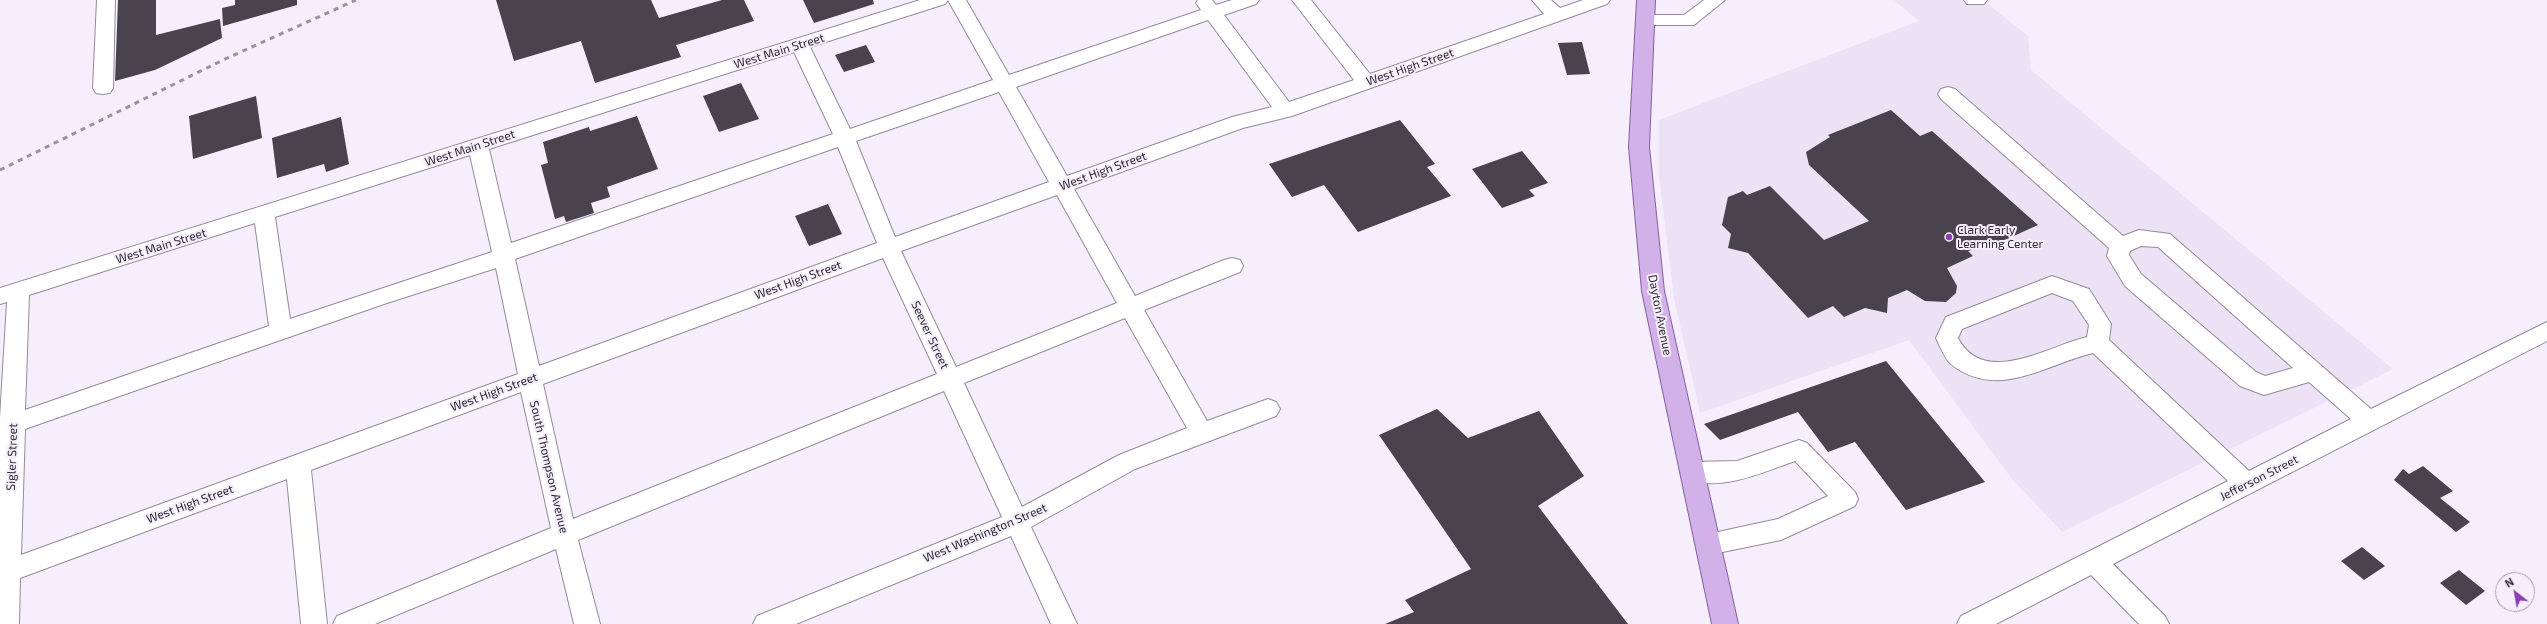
<!DOCTYPE html>
<style>
body{margin:0}
#map{position:relative;width:2547px;height:624px;overflow:hidden;background:#f6eefc;font-family:"Exo 2",sans-serif}
canvas{display:block}
.north{position:absolute;left:2495px;top:572px;width:40px;height:40px;box-sizing:border-box;background:#f6eefc;border:1px solid #a6a0aa;border-radius:50%;rotate:329deg;font-size:11px;font-weight:700;line-height:16px;text-align:center;color:#2e2b30}
.north::after{content:'';display:block;margin:auto;width:14px;height:18px;background:#8940b3;clip-path:polygon(50% 0,100% 100%,50% 72%,0 100%)}
</style>
<div id="map">
<canvas width="2547" height="624"></canvas>
<div class="north">N</div>
</div>
<script>
const ctx = document.querySelector('canvas').getContext('2d');
ctx.lineJoin = 'round';
function paint(path, color) { ctx.fillStyle = color; ctx.fill(path, 'evenodd'); }
function stroke(path, color, width, dash) { ctx.strokeStyle = color; ctx.lineWidth = width; ctx.lineCap = dash ? 'butt' : 'round'; ctx.setLineDash(dash || []); ctx.stroke(path); }
function drawText(font, color, halo, rows, align = 'center') {
  ctx.font = font + ' "Exo 2",sans-serif'; ctx.lineWidth = 4; ctx.setLineDash([]); ctx.textBaseline = 'middle'; ctx.strokeStyle = halo; ctx.fillStyle = color; for (const [text, x, y, turn = 0] of rows) {
    ctx.save(); ctx.translate(x, y); ctx.rotate((+turn || 0) * Math.PI / 180); ctx.textAlign = isNaN(turn) ? turn : align; if (halo) ctx.strokeText(text, 0, 0); ctx.fillText(text, 0, 0); ctx.restore();
  }
}
paint(new Path2D(`
 M1894,0H1983L2028,36L2031,70L2393,369L2062,532L2012,479L1909,340L1700,413L1674,298L1659,176V120L1919,21Z`), '#ece1f5');
paint(new Path2D(`
 M118,0H156V35L220,19L222,38L155,70L115,81Z
 M235,0H297V5L223,26L222,8L235,5Z
 M496,0H651L659,18L722,0H744L754,21L676,45L681,57L595,83L581,41L514,61Z
 M803,0H873L874,4L814,23Z
 M1582,42L1590,74L1567,75L1558,43Z
 M866,45L875,62L844,72L835,55Z
 M741,83L759,119L719,132L703,96Z
 M256,96L262,138L193,159L189,116Z
 M1891,110L1920,136L1932,131L2038,225L2007,239L1968,251L1973,256L1947,268L1957,286L1956,293L1946,302L1925,301L1907,290L1888,298L1887,313L1865,308L1844,317L1833,306L1808,318L1748,253L1728,248L1731,234L1722,225L1728,197L1743,191L1747,195L1770,186L1824,240L1869,221L1809,165L1806,152L1830,137L1828,135Z
 M637,116L658,169L607,187L610,197L591,203L594,213L566,222L564,216L555,219L541,165L548,163L543,142L589,127L590,131Z
 M341,117L349,164L326,172L324,164L277,178L272,138Z
 M1400,120L1435,164L1427,167L1451,196L1358,232L1324,185L1292,197L1269,164Z
 M1522,151L1548,183L1529,190L1535,196L1502,208L1472,169Z
 M828,204L842,234L809,246L795,216Z
 M1886,361L1985,482L1906,510L1855,442L1828,452L1798,412L1720,440L1704,424Z
 M1437,409L1468,438L1539,411L1584,476L1538,506L1628,624H1385L1414,612L1405,600L1471,569L1379,435Z
 M2423,466L2453,491L2440,498L2470,522L2456,532L2394,480L2403,469L2409,474Z
 M2362,547L2385,566L2364,580L2341,561Z
 M2459,570L2485,591L2466,605L2440,583Z`), '#49434e');
const minor = new Path2D(`
 M97,0H115L113,88L110,93L103,94L96,93L93,88Z
 M920,0H966L1009,75L1201,10L1196,3L1198,0H1212L1216,5L1232,0H1259L1256,4L1224,15L1289,102L1354,80L1292,0H1311L1370,74L1544,14L1532,0H1551L1560,8L1583,0H1610L1607,4L1292,116L1243,128L1074,189L1135,296L1224,260L1232,258L1240,260L1243,266L1240,272L1144,310L1207,421L1268,399L1276,402L1280,409L1276,416L1135,469L1031,527L1077,624H1051L1011,536L796,624H753L757,616L1002,517L944,391L578,540L600,624H574L556,549L375,624H333L337,616L551,528L521,392L311,470L327,624H301L287,479L20,578L19,624H0V418L7,302L0,304V288ZM948,0L993,80L850,129L810,47L945,4ZM1208,20L1272,107L1232,117L1067,176L1016,87ZM794,52L833,134L511,243L489,149ZM999,92L1049,182L895,237L856,141ZM838,147L877,243L539,366L515,259ZM470,155L492,252L290,319L275,217ZM1057,195L1117,303L956,367L901,251ZM255,223L269,326L25,410L29,295ZM883,258L937,374L573,519L543,384ZM496,268L518,374L21,555L25,429L384,304ZM1125,318L1187,428L1119,455L1022,507L964,383Z
 M1704,0H1725L1694,25H1645L1639,23L1636,19L1639,15H1684Z
 M1964,0H1987L1984,4H1967Z
 M1948,87L1955,89L2123,236L2139,230L2170,234L2371,409L2547,322V341L2113,564L2165,616L2169,624H2139L2091,575L1996,624H1957L1961,616L2228,481L2093,353C2050,363 2005,396 1961,371C1957,368 1952,366 1949,362C1943,355 1940,346 1936,338L1946,317L2052,276L2089,289L2111,324L2109,340L2249,471L2351,419L2309,382L2264,395L2240,386L2125,286L2107,256L2109,248L1941,99L1938,94L1941,89ZM2141,246L2158,247L2293,368L2265,376L2256,372L2141,274L2129,255L2130,251ZM2052,293L2073,301L2089,325L2087,337C2048,346 1984,388 1958,338L1962,329Z
 M1799,440L1807,443L1855,492L1858,499L1855,506L1781,540L1708,555L1699,552L1696,544L1699,536L1778,519L1828,496L1795,461C1761,473 1721,492 1685,479L1681,472L1685,465L1693,462L1737,461Z`);
const major = new Path2D(`
 M1637,0H1655L1649,147L1664,291L1738,624H1712L1642,291L1629,147Z`);
stroke(minor, '#928b98', 2);
stroke(major, '#85609e', 2);
paint(minor, '#fff');
paint(major, '#d2b0e8');
stroke(new Path2D(`
 M0,170L223,60L356,0`), '#98939c', 3, [5, 5]);
for (const [x, y, r, color] of [
 [1949,237,4,"#8940b3"]
]) { const dot = new Path2D(); dot.arc(x, y, r, 0, 2 * Math.PI); ctx.fillStyle = color; ctx.fill(dot); stroke(dot, '#f6eefc', 1.5); }
drawText('12px', '#2e2b30', '#f6eefc', [
 ["West Main Street",779,51,-17],
 ["West High Street",1410,67,-19],
 ["West Main Street",470,148,-18],
 ["West High Street",1103,171,-20],
 ["West Main Street",161,246,-17],
 ["West High Street",798,280,-20],
 ["Dayton Avenue",1660,315,79],
 ["Seever Street",930,335,65],
 ["West High Street",494,392,-20],
 ["Sigler Street",12,457,-88],
 ["South Thompson Avenue",549,467,77],
 ["Jefferson Street",2259,478,-27],
 ["West High Street",190,504,-20],
 ["West Washington Street",985,533,-23]
]);
drawText('12px', '#2e2b30', '#f6eefc', [
 ["Clark Early",1957,230],
 ["Learning Center",1957,244]
], 'left');
</script>
